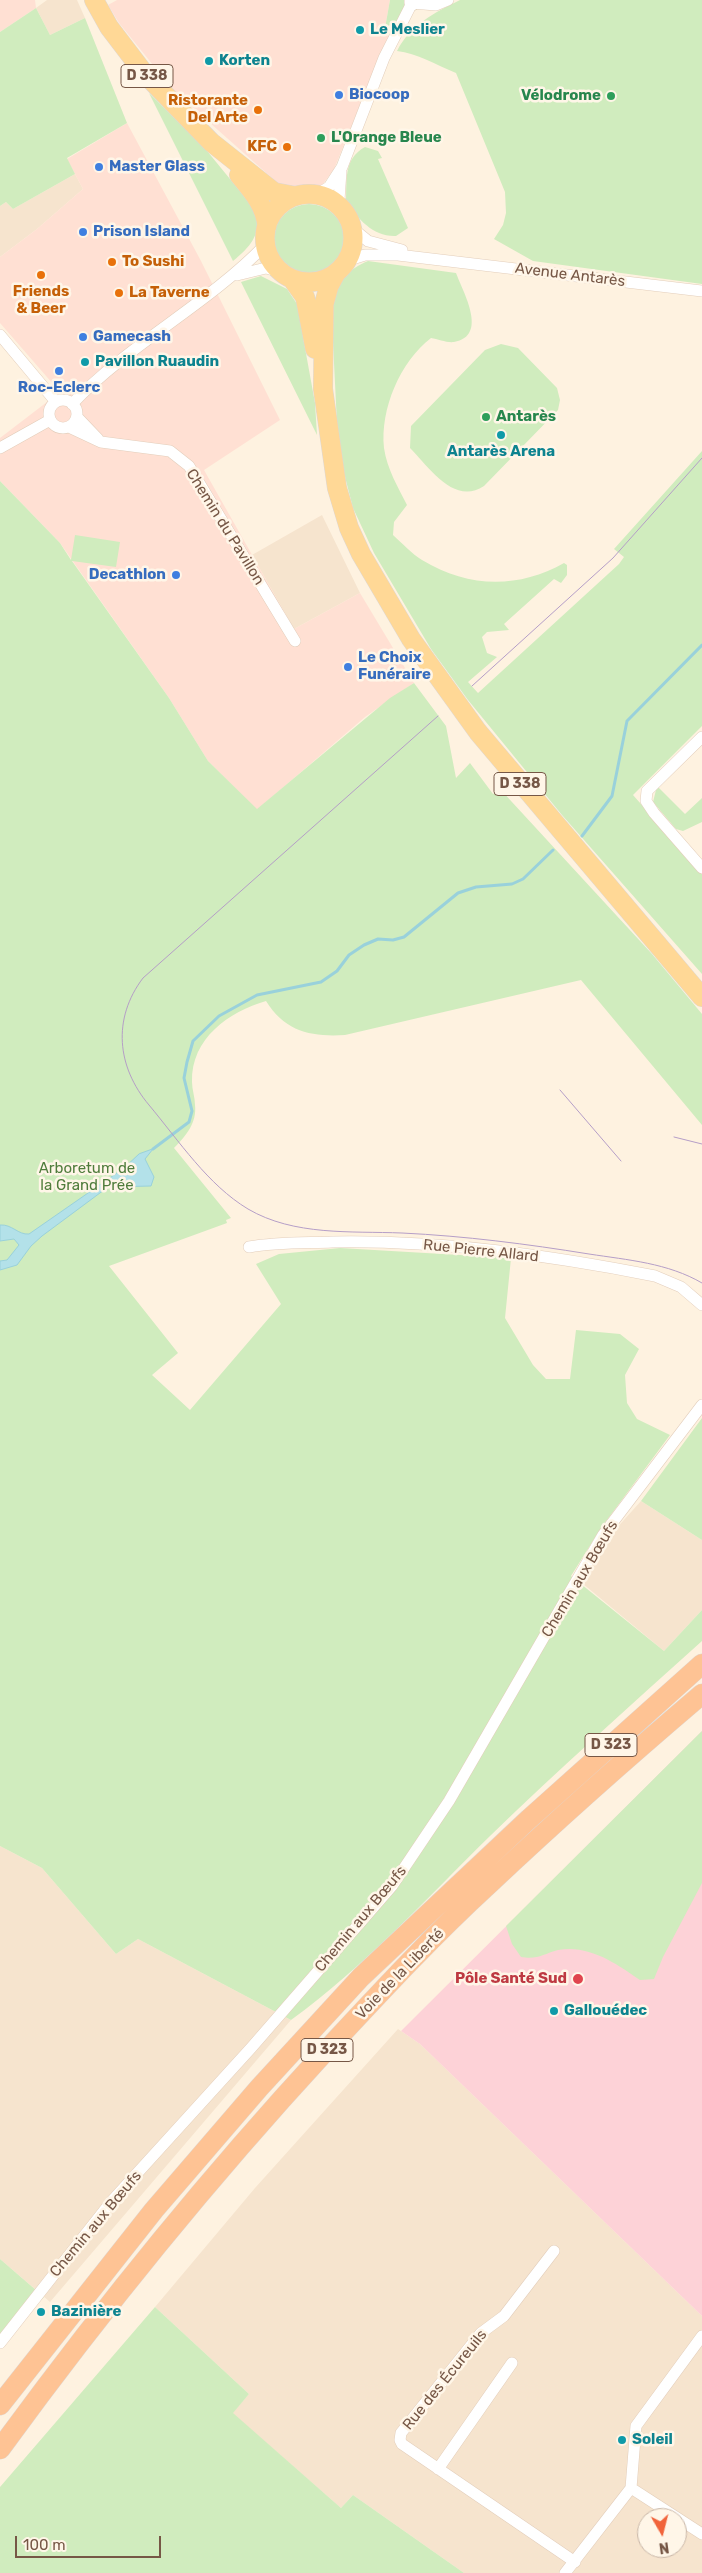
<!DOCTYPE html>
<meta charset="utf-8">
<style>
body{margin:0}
#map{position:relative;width:702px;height:2573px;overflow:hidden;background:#fef2e0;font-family:Rubik,sans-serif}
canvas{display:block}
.north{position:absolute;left:637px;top:2508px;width:50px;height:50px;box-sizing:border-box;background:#fff6e8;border:1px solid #c8b6a7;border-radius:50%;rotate:172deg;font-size:14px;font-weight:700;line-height:20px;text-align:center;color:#765746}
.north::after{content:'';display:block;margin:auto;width:18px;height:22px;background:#f1643b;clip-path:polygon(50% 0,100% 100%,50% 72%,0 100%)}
.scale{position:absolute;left:15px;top:2536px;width:146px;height:22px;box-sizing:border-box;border:2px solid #765746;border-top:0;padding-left:6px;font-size:15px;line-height:18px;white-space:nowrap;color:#765746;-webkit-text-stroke:4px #fff6e8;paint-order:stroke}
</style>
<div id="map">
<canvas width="702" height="2573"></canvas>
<div class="north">N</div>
<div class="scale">100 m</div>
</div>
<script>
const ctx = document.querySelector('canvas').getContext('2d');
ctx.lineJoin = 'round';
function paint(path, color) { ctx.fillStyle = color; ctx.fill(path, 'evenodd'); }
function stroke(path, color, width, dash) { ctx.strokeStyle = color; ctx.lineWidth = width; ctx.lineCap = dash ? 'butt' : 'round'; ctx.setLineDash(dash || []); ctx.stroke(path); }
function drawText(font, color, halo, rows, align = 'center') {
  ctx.font = font + ' Rubik,sans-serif'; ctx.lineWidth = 5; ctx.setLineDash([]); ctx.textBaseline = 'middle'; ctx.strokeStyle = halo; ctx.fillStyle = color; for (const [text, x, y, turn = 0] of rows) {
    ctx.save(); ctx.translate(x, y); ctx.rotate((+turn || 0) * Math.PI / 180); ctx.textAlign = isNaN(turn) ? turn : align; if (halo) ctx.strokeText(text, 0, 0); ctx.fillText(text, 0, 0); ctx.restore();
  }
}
paint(new Path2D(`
 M47,0H77L85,18L50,35L36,8Z
 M75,174L83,189L37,229L0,257V206L6,202L13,209Z
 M322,515L360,593L294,629L252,555Z
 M641,1501L702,1540V1610L664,1651L582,1583L605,1541Z
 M0,1846L42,1868L116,1954L138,1939L291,2020L50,2302L0,2259Z
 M398,2029L420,2044L702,2316V2573H464L353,2495L341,2508L232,2413L249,2394L155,2307L255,2188ZM647,2518H677V2548H647Z`), '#f6e4ce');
paint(new Path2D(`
 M0,0H35L36,8L0,32Z
 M117,0H390L385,28L388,37L334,169L323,184L317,187L296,190L281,186L174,91L119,23L108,5Z
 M127,123L201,261L280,420L204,470L294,629L360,593L414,683L365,717L257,810L208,761L169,698L60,543L0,481V438L60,392L0,323V257L37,229L83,189L67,159Z`), '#ffe0d3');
paint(new Path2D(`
 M702,1731V2316L420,2044L401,2031Z`), '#fdd2d7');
paint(new Path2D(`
 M390,0H433L385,28Z
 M460,0H702V284L533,261L494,239L503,225L506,213L505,192L456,73C436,65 417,53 397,51C410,25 434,13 460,0Z
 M36,8L50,35L85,18L127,123L67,158L75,174L13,209L6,202L0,206V32Z
 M149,93L203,146L257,212C261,235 250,247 233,261Z
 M365,147L378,151L382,158L378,159L408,228L396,236C373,237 359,219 346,203C347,181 343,159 365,147Z
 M274 239a35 35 0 1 1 70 0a35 35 0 1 1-70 0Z
 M368,261L456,273C463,292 489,336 454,342C447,343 438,339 431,338C400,362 380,409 384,448C387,469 398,487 407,505L394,522L393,535C402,543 412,554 422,560C468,588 518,589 564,563L567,565V575L561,583L554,579L504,624L509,630L487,632L482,637L487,653L497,657L468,682L478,693L619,564L624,557L614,549L702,451V726L633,795L702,873V974L562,815L468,700L431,649L374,553L353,508L343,469L337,424L331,302C335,282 349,269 368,261Z
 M261,276L287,289L297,304L315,403L317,435L241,282Z
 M501,344L518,348L557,388L560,400L558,410L484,486C454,506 429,467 410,448L411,426L485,350Z
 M0,481L60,543L71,560L75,535L120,542L116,567L72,561L169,698L208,761L257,809L390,698L414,683L446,726L456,778L470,763L493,794L500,789L652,954L702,1014V1125L581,980L345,1035C312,1037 285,1032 266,1001C229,1012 191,1038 192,1082C192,1090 195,1097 195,1105C197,1123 186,1136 174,1148L231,1218L226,1220L227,1223L109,1266L178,1353L152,1375L190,1410L281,1304L256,1264L279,1254L340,1248L511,1258L505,1318L533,1365L546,1379H570L576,1330L620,1334L639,1349L625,1375L627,1403L637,1419L670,1435L601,1528L571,1576L664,1651L702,1610V1641C631,1705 559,1769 490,1836C426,1899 364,1967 291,2020L138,1939L116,1954L42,1868L0,1846Z
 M657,786L685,814L702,798V822L683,831L676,829L653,802Z
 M702,1418V1540L641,1501Z
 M702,1731V1883L663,1957L654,1979L640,1980C617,1964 589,1944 558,1950C543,1954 538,1960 521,1957L512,1944L506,1926Z
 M0,2259L44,2297L0,2345Z
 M155,2307L249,2394L233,2413L341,2508L353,2495L464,2573H0V2487Z`), '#d0ecbe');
const water = new Path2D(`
 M153,1149L145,1159L154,1177L151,1186L108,1187L42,1236L31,1246L17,1265L0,1270V1261L7,1260L19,1245L14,1239L0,1241V1225C12,1224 18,1235 29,1234L124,1168L139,1154Z`);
paint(water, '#b3e1e9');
stroke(water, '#99d1db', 1);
stroke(new Path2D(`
 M582,836L612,796L627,721L702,645
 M153,1149L189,1122L192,1111L184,1078L187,1062L193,1041L219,1016L257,995L321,982L337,971L349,955L364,945L378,939L393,940L404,937L458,893L476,887L512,884L523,879L553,850`), '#99d1db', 3);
const minor = new Path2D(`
 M341,171L339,200L342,210
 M316,195L329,187L342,167L384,58L412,3L436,5L448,0
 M352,228L368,241L402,250
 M346,261L365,255H398L702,291
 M237,275L266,268L281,272
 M0,335L56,402
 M49 414a14 14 0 1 1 28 0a14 14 0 1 1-28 0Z
 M72,404C130,343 207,305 265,245
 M77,417L98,439
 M69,427L101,442L170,451L189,466L295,641
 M0,448L50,420
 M702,737L647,791L646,801L654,813L702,868
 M249,1247C276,1242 304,1243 332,1242C441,1240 549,1255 655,1276L681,1287L702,1305
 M554,2251L504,2316L481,2333L401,2433L400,2440L402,2444L575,2562
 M0,2343L111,2202L251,2048L392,1886L449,1801L603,1535L702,1405
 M438,2469L512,2363
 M631,2488L702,2534
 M565,2573L631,2488L636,2426L702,2336`);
const tertiary = new Path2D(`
 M412,3V0`);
const primary = new Path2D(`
 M94,0L109,27L144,73L211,142L274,192L295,196
 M239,175C252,191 265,205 267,226
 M265 238a44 44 0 1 1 88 0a44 44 0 1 1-88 0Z
 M336,273L329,286L324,304L323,389L337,488L349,528L361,554L411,639L478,732L702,997
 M292,279L305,297L315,349`);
const trunk = new Path2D(`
 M0,2405L154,2210L259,2088L361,1977L529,1819L702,1664
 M0,2449C100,2312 207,2180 322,2055C376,1997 430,1938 489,1884C558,1819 629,1756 702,1694`);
stroke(minor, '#e3cebb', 12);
stroke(tertiary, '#e3cebb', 16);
stroke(primary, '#ded7d3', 20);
stroke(trunk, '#ded7d3', 21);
stroke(minor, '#fff', 11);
stroke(tertiary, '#fff', 15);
stroke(primary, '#ffd896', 19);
stroke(trunk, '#fec394', 20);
stroke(new Path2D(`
 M472,686L613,558L702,458
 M438,716L143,978C112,1019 117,1067 149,1105C179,1141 208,1185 248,1209C294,1236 351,1231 402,1233C465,1236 527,1244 589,1254C628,1260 668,1263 702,1283
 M560,1090L621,1161
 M674,1137L702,1144`), '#b59ec7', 1);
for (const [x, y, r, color] of [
 [360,30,5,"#0f9aa8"],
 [209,61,5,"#0f9aa8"],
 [339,95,5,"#3f7fe0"],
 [611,96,5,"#2e9e5b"],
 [258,110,5,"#e8710a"],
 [321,138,5,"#2e9e5b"],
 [287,147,5,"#e8710a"],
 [99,167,5,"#3f7fe0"],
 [83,232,5,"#3f7fe0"],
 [112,262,5,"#e8710a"],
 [41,275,5,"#e8710a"],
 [119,293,5,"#e8710a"],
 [83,337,5,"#3f7fe0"],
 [85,362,5,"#0f9aa8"],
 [59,371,5,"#3f7fe0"],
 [486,417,5,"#2e9e5b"],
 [501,435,5,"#0f9aa8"],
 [176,575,5,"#3f7fe0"],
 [348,667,5,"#3f7fe0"],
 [578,1979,6,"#e0444e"],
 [554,2011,5,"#0f9aa8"],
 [41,2312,5,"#0f9aa8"],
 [622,2440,5,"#0f9aa8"]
]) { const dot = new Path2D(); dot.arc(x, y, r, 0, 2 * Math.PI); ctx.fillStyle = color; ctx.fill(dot); stroke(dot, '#fff6e8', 2); }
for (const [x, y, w] of [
 [147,76,52],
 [520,784,52],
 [611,1745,52],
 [327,2050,52]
]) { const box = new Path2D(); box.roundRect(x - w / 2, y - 11.5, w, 23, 4); ctx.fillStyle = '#fff6e8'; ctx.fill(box); stroke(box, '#765746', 1); }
drawText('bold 14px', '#765746', null, [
 ["D 338",147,76],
 ["D 338",520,784],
 ["D 323",611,1745],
 ["D 323",327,2050]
]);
drawText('bold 15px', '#0d838f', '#fff6e8', [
 ["Le Meslier",370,30],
 ["Korten",219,61],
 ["Pavillon Ruaudin",95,362],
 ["Antarès Arena",501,452,"center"],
 ["Gallouédec",564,2011],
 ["Bazinière",51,2312],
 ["Soleil",632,2440]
], 'left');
drawText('bold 15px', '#366cbe', '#fff6e8', [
 ["Biocoop",349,95],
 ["Master Glass",109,167],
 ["Prison Island",93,232],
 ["Gamecash",93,337],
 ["Roc-Eclerc",59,388,"center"],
 ["Decathlon",166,575,"right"],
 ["Le Choix",358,658],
 ["Funéraire",358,675]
], 'left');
drawText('bold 15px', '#27864d', '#fff6e8', [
 ["Vélodrome",601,96,"right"],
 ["L'Orange Bleue",331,138],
 ["Antarès",496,417]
], 'left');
drawText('bold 15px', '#c56008', '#fff6e8', [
 ["Ristorante",248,101],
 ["Del Arte",248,118],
 ["KFC",277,147],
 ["To Sushi",122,262,"left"],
 ["Friends",41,292,"center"],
 ["& Beer",41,309,"center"],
 ["La Taverne",129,293,"left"]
], 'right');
drawText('15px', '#765746', '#fff6e8', [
 ["Avenue Antarès",570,275,7],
 ["Chemin du Pavillon",225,527,58],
 ["Rue Pierre Allard",481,1251,6],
 ["Chemin aux Bœufs",580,1579,-59],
 ["Chemin aux Bœufs",361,1919,-50],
 ["Voie de la Liberté",400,1974,-46],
 ["Chemin aux Bœufs",96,2224,-50],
 ["Rue des Écureuils",445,2380,-51]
]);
drawText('15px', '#507d3c', '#fff6e8', [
 ["Arboretum de",87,1169],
 ["la Grand Prée",87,1186]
]);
drawText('bold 15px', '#be3a42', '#fff6e8', [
 ["Pôle Santé Sud",567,1979]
], 'right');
</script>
